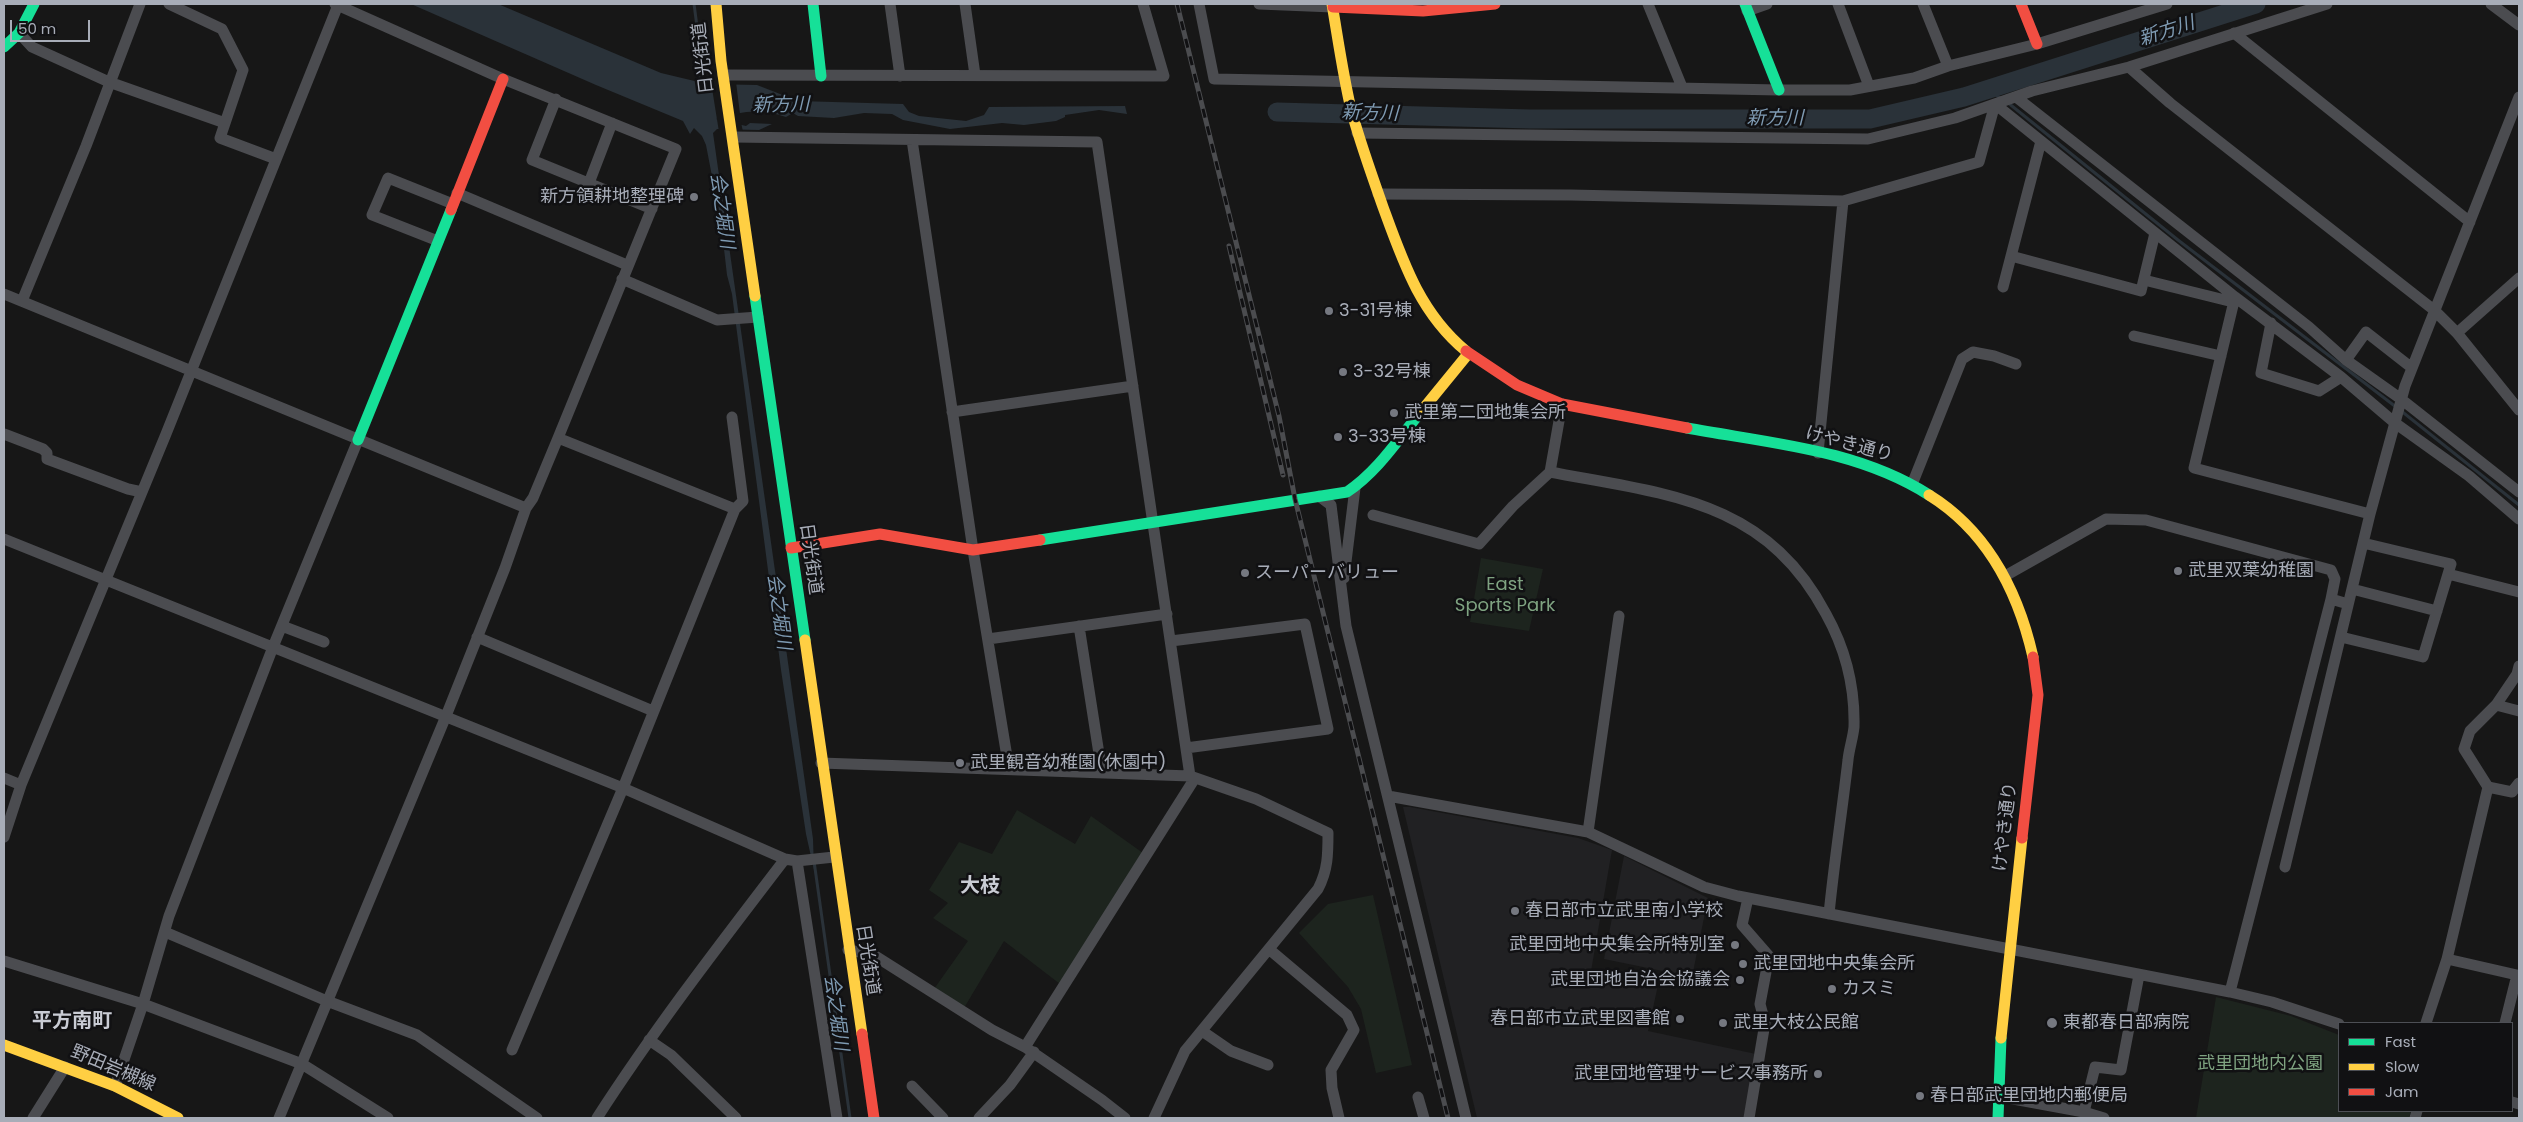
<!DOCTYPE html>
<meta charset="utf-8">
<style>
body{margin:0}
#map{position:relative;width:2523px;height:1122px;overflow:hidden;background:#171717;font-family:Poppins,sans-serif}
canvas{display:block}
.frame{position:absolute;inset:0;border:5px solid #a8adb8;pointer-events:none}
.legend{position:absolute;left:2338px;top:1022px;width:175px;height:90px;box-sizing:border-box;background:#111113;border:1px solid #4d4f55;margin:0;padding:6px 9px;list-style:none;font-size:15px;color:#a8adb8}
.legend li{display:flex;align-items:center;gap:10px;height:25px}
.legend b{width:25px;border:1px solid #4d4f55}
.scale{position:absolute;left:10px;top:20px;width:80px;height:22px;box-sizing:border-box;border:2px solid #a8adb8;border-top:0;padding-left:6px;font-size:15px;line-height:18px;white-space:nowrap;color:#a8adb8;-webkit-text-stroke:4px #111113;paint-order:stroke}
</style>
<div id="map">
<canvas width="2523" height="1122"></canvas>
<div class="frame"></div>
<ul class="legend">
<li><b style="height:6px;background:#16e098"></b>Fast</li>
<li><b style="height:6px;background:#ffcf43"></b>Slow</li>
<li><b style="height:6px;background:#f24e42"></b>Jam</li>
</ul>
<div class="scale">50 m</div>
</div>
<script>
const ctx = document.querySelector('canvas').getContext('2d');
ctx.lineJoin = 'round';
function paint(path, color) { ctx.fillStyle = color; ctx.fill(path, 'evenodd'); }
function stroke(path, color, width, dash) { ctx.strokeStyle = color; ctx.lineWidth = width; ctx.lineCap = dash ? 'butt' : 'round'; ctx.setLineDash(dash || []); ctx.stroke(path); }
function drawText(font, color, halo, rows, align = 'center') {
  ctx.font = font + ' Poppins,"Noto Sans JP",sans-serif'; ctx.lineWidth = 5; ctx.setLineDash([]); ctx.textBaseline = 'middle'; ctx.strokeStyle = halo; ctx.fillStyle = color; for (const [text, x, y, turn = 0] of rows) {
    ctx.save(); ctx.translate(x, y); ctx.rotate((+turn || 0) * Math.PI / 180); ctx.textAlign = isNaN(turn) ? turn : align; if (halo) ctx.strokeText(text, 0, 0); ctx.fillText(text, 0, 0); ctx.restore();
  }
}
paint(new Path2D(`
 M1403,807H1410L1578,838L1612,850L1591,971L1658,985L1648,1031L1756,1054L1744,1118H1477Z
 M1624,856L1708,898L1692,977L1604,959Z`), '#212123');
paint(new Path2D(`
 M1481,558L1543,569L1529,631L1470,622Z
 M1017,810L1075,844L1091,816L1143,853L1060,984L1004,941L964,1008L934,989L968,941L933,918L948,903L929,890L959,842L992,854Z
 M1373,895L1412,1065L1376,1073L1361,1009L1348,987L1299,933L1328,904Z
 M2216,997L2291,1016L2339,1035V1111H2411L2409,1118H2196Z`), '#1d241e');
paint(new Path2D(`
 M411,4H498L661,73L707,84L757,85L798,101L903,104L909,112L919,116L966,121L984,115L989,107L1125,106L1127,114L1099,110L1065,115V117L1056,121L1024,125L1002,123L950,129L903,120L892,114L864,113L834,118L798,116L793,113L786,117C759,108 743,111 716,119L746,126L750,123L772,124L759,130L717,129L713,133L813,839L814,870L806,834L781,670L732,294L727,275L721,223L706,145L702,136L694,128L690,134L683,121L596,85Z`), '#2a3239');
paint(new Path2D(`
 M711,82H736L740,114L725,119L741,122L743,132H719Z`), '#171717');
stroke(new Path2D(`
 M694,4L702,64
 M700,78L701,86
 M1986,89L2002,99
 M2007,102L2178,240L2396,407
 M2400,410L2519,505
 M814,861L850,1118`), '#2a3239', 3);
stroke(new Path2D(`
 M1277,112L1530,119H1870L1964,97L2256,4`), '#2a3239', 19);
stroke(new Path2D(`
 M169,4L222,29L243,70L220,138L276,159
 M890,4L900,76
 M965,4L975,75
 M1199,4L1214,79L1779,90H1850L1914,78L1948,66L2037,44L2167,4
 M1259,4L1333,7
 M1648,4L1682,87
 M1838,4L1869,86
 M1923,4L1948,66
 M2491,4L2519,25
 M1747,11L1767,4
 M19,33L32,47L109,82L225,123
 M2234,33L2470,222
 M2129,67L2170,103L2434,310L2457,333L2519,410
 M723,75L1164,76L1143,4
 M2016,97L2309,327L2346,360L2401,399L2519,492
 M556,99L532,160L652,209
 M1995,104L2235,297L2341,377L2395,423L2469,476L2519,519
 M1357,133L1868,139L1955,118L2032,91L2129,67L2327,4
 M733,137L1097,142L1190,776
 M912,140L973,550L1009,769
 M589,183L612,123
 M457,193L627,265
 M1378,194L1571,195L1843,201L1979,162L1995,104
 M438,241L372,215L388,178L453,204
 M2011,256L2141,291L2155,233
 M622,279L717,320L758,317
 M2144,280L2233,302
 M2003,287L2041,141
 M4,294L526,508
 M2235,297L2194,468L2370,514
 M22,301L86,146L140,4
 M2271,323L2261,373L2319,391L2341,377
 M2457,333L2519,278
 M2134,336L2221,356
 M2346,360L2366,332L2412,368
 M952,412L1133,386
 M4,434L43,449L47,453V459L128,489L142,492
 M558,438L735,509
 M1818,453L1843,201
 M1550,472C1665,494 1765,499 1826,614C1845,648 1855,687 1854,727C1853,738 1849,749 1848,760C1842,812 1834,863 1829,914
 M1913,482L1962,359L1973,352L1994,356L2016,364
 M1319,496L1331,505L1346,626L1466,1118
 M1373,515L1479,544L1513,506L1550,472L1562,404
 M4,539L623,788L785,859L797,861L834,857
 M2448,574L2519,592
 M2005,576L2106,519L2146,520L2331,570L2335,579L2331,599L2348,604
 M1344,578L1355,488
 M2352,589L2437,611
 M282,626L324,642
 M1079,626L1102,773
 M477,637L653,711
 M2341,637L2423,657L2451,564L2363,543
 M988,639L1167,614
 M1171,641L1305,624L1328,729L1186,748
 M2519,666L2517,674L2496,705L2470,731L2464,749L2488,787L2512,792L2519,783
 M2496,705L2519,711
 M821,763L1190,776L1256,799L1328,833C1328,854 1328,870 1318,889L1185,1051L1154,1118
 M4,778L21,785
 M1388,796L1588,832L1704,887L1738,896L2230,992L2272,1002L2339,1024
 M1588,832L1619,616
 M4,837L21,785L166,434L338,5
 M797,861L837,1118
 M2285,867L2370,514L2405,386L2519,97
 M1748,898L1742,925L1769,956L1760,1004L1765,1023L1749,1118
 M165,932L327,1001L417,1035L537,1118
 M848,950L872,954L992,1030L1025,1047L1102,1100L1125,1118
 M1270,950L1347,1015L1354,1030L1331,1070L1332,1088L1339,1118
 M2447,959L2517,975L2505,1023
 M4,961L143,1004L302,1064L388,1118
 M2230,992L2331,599
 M2426,1023L2447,959L2488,787
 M1202,1031L1231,1051L1268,1065
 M649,1040L671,1055L736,1118
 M1025,1047L1195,778
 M512,1050L623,788L735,509L743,501L732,417
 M115,1086L143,1004L169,916L273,647L358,440
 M912,1086L943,1118
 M1997,1096L2084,1112L2104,1118
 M1418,1097L1424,1118
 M2512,1102L2519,1104
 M2084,1112L2095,1067L2121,1070L2139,975
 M33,1118L65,1067
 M279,1118L446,716L505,568L526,508L533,498L558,438L676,149L503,79L335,4
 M597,1118C655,1028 720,944 785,859
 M979,1118L1010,1085L1034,1052
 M2415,1118L2417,1111`), '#4b4c50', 11);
stroke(new Path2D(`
 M813,4L821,76
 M1745,4L1779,90
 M4,47L19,33L34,4
 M755,296L805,640
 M1687,428C1768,443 1857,449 1929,495
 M358,440L451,210
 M1040,540L1347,492C1377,472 1397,441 1419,414
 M1998,1118L2001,1038`), '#16e098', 11);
stroke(new Path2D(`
 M716,4L721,61L755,296
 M1332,4C1338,39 1343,75 1351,109C1360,143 1372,175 1383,207C1403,262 1420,313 1466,351
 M1419,414L1468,354
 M1929,495C1987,531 2018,591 2033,657
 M805,640L862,1034
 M2001,1038L2022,838
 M4,1045L115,1086L178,1118`), '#ffcf43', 11);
stroke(new Path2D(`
 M2021,4L2037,44
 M1333,7L1423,11L1495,4
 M451,210L503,79
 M1466,351L1517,385L1562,404L1687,428
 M791,548L880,534L973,550L1040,540
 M2022,838L2038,695L2033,657
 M862,1034L874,1118`), '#f24e42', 11);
const rail = new Path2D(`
 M1177,4L1279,416L1295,499L1448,1118
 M1229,246L1283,475`);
stroke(rail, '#4b4c4f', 5);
stroke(rail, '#111113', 3, [9]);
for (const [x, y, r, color] of [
 [694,197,5,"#757880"],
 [1329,311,5,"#757880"],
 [1343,372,5,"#757880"],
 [1394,413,5,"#757880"],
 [1338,437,5,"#757880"],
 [2178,571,5,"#757880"],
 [1245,573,5,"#757880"],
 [960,763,5,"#757880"],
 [1515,911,5,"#757880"],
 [1735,945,5,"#757880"],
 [1743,964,5,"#757880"],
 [1740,980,5,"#757880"],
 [1832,989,5,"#757880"],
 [1680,1019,5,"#757880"],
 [1723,1023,5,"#757880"],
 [2052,1023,6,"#757880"],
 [1818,1074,5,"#757880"],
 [1920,1096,5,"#757880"]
]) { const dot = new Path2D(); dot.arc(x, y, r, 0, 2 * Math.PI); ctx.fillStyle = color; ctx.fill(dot); stroke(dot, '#111113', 2); }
drawText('18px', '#a8adb8', '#111113', [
 ["日光街道",704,58,-97],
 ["けやき通り",1849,445,15],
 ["日光街道",810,559,82],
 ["けやき通り",2006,827,-83],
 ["日光街道",867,960,81],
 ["野田岩槻線",113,1069,23]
]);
drawText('18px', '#a8adb8', '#111113', [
 ["新方領耕地整理碑",684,197,"right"],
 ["3-31号棟",1339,311],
 ["3-32号棟",1353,372],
 ["武里第二団地集会所",1404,413],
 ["3-33号棟",1348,437],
 ["武里双葉幼稚園",2188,571],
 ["スーパーバリュー",1255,573],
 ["武里観音幼稚園(休園中)",970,763],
 ["春日部市立武里南小学校",1525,911],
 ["武里団地中央集会所特別室",1725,945,"right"],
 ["武里団地中央集会所",1753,964],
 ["武里団地自治会協議会",1730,980,"right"],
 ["カスミ",1842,989],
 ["春日部市立武里図書館",1670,1019,"right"],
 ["武里大枝公民館",1733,1023],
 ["東都春日部病院",2063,1023],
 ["武里団地管理サービス事務所",1808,1074,"right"],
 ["春日部武里団地内郵便局",1930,1096]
], 'left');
drawText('18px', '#7fa381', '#111113', [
 ["East",1505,585],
 ["Sports Park",1505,606],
 ["武里団地内公園",2260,1064]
]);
drawText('italic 19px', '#7f9bb3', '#111113', [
 ["新方川",2167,32,-18],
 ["新方川",781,106,-1],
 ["新方川",1370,114,2],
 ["新方川",1775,119],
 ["会之堀川",721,211,82],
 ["会之堀川",778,612,82],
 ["会之堀川",835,1013,82]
]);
drawText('bold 20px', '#c9ccd4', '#111113', [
 ["大枝",980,887],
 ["平方南町",72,1022]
]);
</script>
